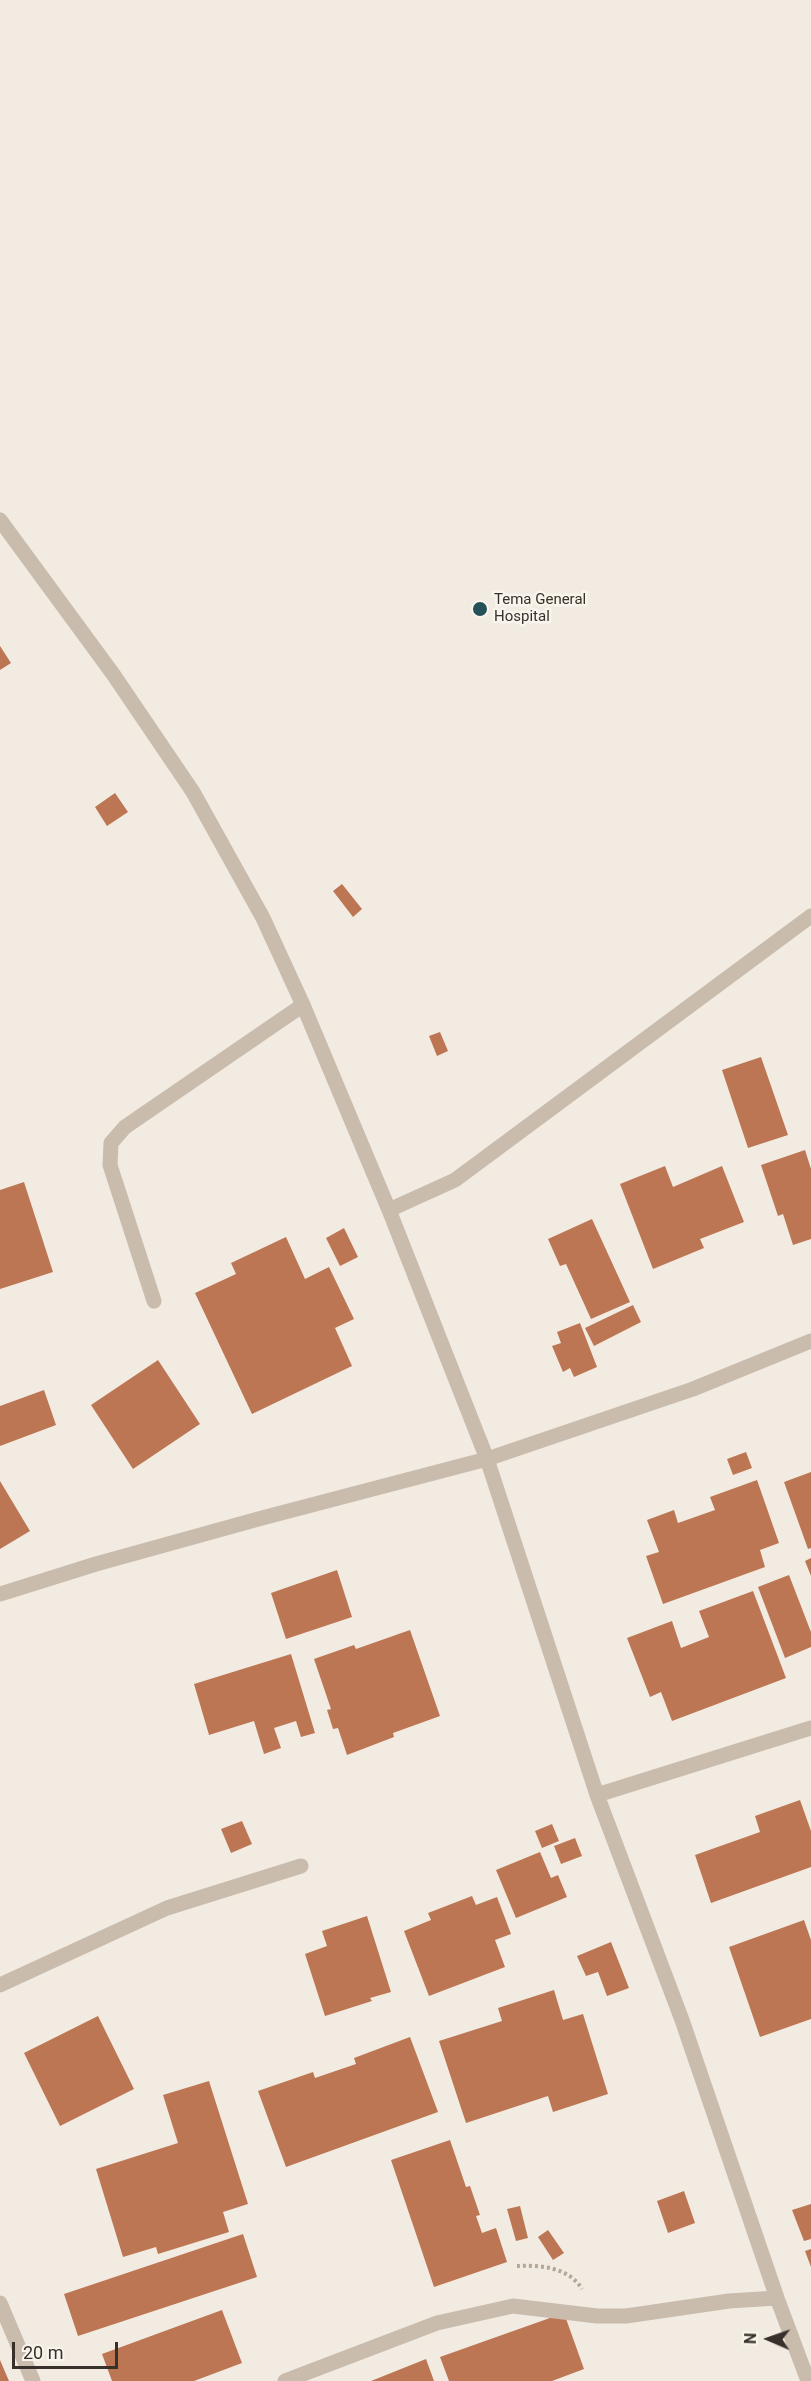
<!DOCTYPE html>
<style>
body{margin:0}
#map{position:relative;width:811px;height:2381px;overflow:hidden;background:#f2ebe1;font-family:Roboto,sans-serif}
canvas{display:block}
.north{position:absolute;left:739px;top:2309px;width:60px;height:60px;-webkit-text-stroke:4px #f9f5ed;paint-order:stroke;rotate:272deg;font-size:16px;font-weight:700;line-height:24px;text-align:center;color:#38312b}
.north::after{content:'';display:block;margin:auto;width:21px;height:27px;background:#38312b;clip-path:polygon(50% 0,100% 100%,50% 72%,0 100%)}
.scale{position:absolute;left:12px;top:2342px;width:106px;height:27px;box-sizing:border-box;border:3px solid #38312b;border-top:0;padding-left:8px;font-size:18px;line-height:21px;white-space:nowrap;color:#38312b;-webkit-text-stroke:4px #f9f5ed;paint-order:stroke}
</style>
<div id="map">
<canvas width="811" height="2381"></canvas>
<div class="north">N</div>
<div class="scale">20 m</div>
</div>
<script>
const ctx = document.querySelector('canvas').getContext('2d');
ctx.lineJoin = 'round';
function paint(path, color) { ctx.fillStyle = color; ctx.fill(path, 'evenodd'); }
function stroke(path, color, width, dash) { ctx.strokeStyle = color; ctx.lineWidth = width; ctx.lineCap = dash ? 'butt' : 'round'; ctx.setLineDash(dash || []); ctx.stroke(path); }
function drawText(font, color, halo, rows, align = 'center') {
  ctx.font = font + ' Roboto,sans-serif'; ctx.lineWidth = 5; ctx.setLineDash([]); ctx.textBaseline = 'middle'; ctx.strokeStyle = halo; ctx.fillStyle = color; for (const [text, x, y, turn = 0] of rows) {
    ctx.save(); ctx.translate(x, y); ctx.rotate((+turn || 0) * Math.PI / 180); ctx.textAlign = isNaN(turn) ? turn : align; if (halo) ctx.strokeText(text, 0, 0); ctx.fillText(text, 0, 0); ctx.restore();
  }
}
paint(new Path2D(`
 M0,646L11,663L0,670Z
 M115,793L128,812L107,826L95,807Z
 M342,884L362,909L353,917L333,891Z
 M440,1032L448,1051L437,1056L429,1036Z
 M761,1057L788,1135L748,1148L722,1070Z
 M805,1150L811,1169V1239L793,1245L783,1214L778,1216L761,1165Z
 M665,1166L673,1187L722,1166L744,1222L700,1239L704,1248L653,1269L620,1184Z
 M24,1182L53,1272L0,1289V1190Z
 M592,1219L630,1302L591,1319L566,1264L560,1266L548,1239Z
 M344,1228L358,1257L340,1266L326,1238Z
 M286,1237L305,1279L329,1267L354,1319L335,1328L352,1366L252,1414L195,1293L236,1274L231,1263Z
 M633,1305L641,1322L594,1346L585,1328Z
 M580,1323L597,1367L574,1377L570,1368L563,1372L552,1346L561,1343L557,1332Z
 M158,1360L200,1424L133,1469L91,1405Z
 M44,1390L56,1425L0,1446V1406Z
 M746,1452L752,1468L733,1475L727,1459Z
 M811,1472V1548L808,1549L784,1482Z
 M757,1480L779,1543L760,1550L765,1567L663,1604L646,1556L659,1552L647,1520L674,1510L678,1523L715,1510L710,1497Z
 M0,1481L30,1531L0,1549Z
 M811,1558V1576L805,1561Z
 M337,1570L352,1617L286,1639L271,1593Z
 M789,1575L811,1632V1647L785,1658L758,1587Z
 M753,1591L786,1678L672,1721L661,1692L650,1697L627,1638L672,1621L681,1648L709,1637L699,1611Z
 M410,1630L440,1716L393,1733L394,1737L347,1755L338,1728L333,1729L327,1710L331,1709L314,1659L354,1645L356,1649Z
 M291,1654L315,1733L301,1737L296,1721L274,1728L281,1748L264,1754L254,1721L209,1735L194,1684Z
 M800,1800L811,1831V1867L711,1903L695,1855L760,1832L755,1816Z
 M242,1821L252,1844L231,1853L221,1829Z
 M552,1824L559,1841L542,1848L535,1831Z
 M575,1838L582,1856L561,1864L554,1846Z
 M540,1852L551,1878L558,1875L567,1897L516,1918L496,1870Z
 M472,1896L476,1905L497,1897L511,1934L495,1940L505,1967L429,1996L404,1931L431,1920L428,1913Z
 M367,1916L391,1992L370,1998L372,2001L325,2016L305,1954L327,1946L322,1931Z
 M804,1920L811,1940V2019L760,2037L729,1947Z
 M611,1942L629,1988L607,1996L598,1972L586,1976L577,1956Z
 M554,1990L563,2020L583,2014L608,2094L553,2112L548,2096L466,2123L439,2041L502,2021L498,2008Z
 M98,2016L134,2089L60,2126L24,2053Z
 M410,2037L438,2112L286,2167L258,2091L313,2072L315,2078L356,2064L354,2058Z
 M209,2081L248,2204L223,2212L229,2232L158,2254L156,2247L123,2257L96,2169L178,2143L163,2095Z
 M450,2140L466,2187L470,2186L480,2215L476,2216L482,2233L496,2228L507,2262L434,2287L391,2160Z
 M684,2191L695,2223L668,2233L657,2201Z
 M811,2204V2239L804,2241L792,2210Z
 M520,2206L528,2238L516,2241L507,2209Z
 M548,2230L564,2253L553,2260L538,2237Z
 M243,2234L257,2277L78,2336L64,2294Z
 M811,2249V2267L805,2251Z
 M222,2310L242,2363L194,2381H112L102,2354Z
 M564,2313L584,2369L552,2381H449L440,2357Z
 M426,2359L434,2381H371Z
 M0,2360L9,2381H0Z`), '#bd7654');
stroke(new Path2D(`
 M517,2266C540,2265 569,2267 582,2289`), '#b5a798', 4, [3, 3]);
stroke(new Path2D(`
 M0,520L113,674L193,792L263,918L303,1005L389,1210L487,1459L597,1795L682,2020L777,2298L808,2381
 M389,1210L455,1180L811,916
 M154,1301L110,1165L111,1143L125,1127L303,1005
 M0,1594L96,1564L262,1518L487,1459L693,1389L811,1341
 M597,1795L811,1728
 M0,1985L167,1908L301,1866
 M0,2303L33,2381
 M285,2381L437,2323L513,2306L597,2316H626L729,2301L777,2298`), '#c9bcad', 15);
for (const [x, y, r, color] of [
 [480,609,8,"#245057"]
]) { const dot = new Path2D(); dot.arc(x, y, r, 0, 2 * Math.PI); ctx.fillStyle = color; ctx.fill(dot); stroke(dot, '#f9f5ed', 2); }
drawText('15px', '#38312b', '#f9f5ed', [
 ["Tema General",494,600],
 ["Hospital",494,617]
], 'left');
</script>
